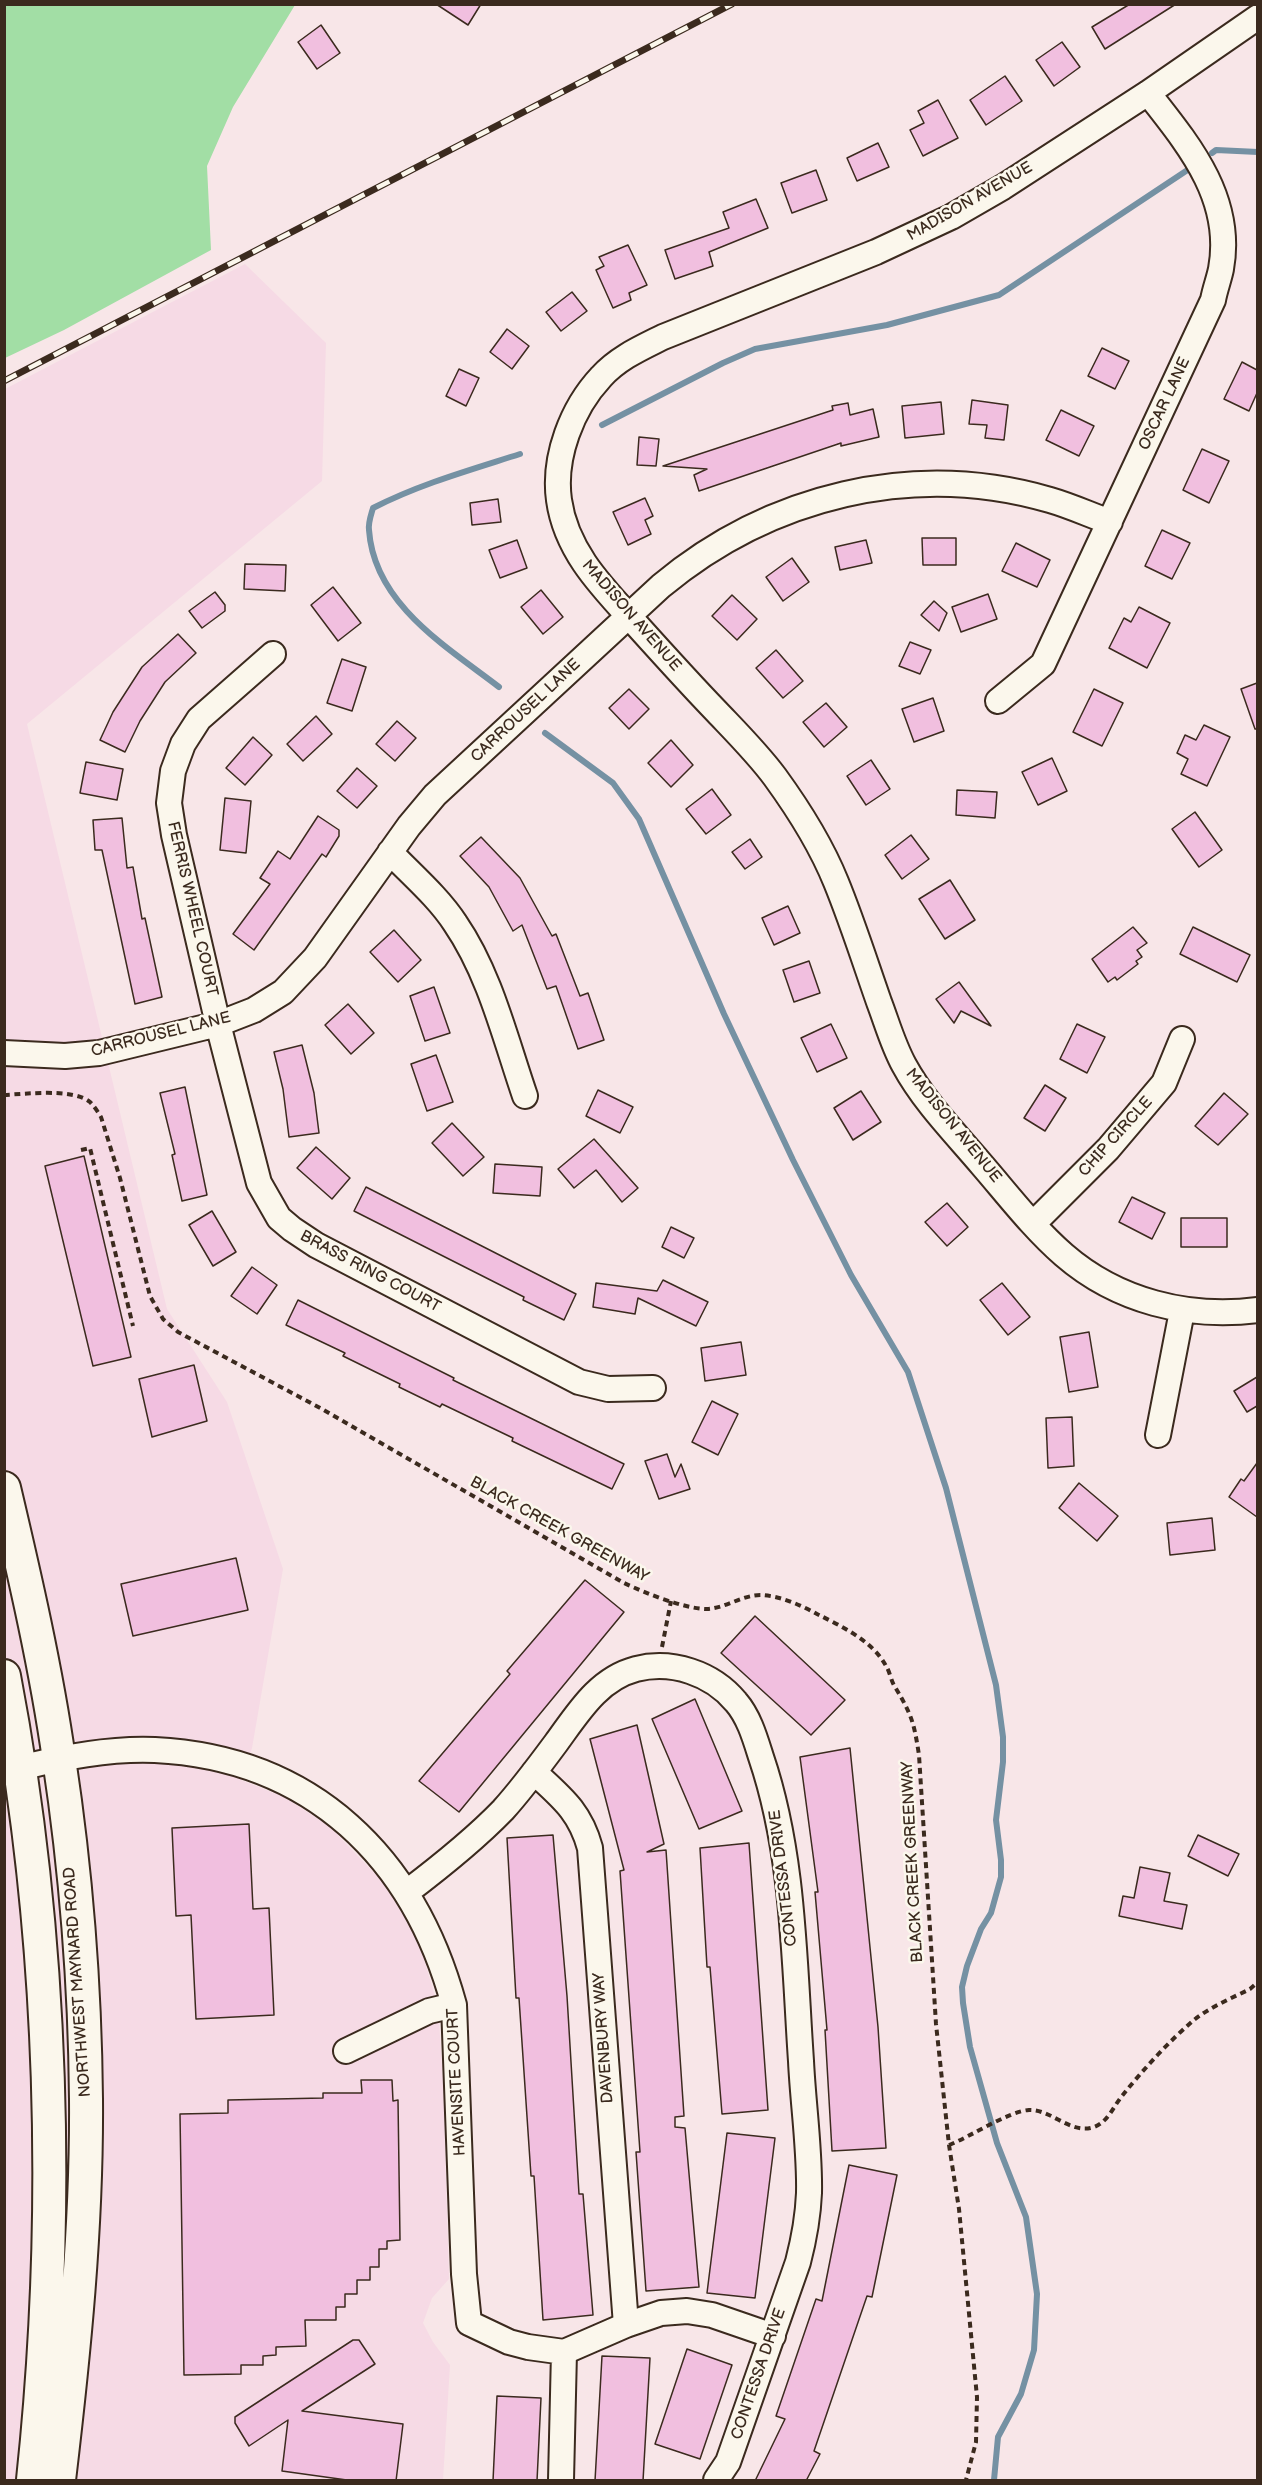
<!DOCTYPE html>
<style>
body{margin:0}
#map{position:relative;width:1262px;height:2485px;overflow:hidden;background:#f8e6e8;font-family:"Balsamiq Sans",sans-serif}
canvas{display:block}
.frame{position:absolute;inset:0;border:6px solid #3b2a1e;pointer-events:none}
</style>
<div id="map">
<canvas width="1262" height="2485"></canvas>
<div class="frame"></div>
</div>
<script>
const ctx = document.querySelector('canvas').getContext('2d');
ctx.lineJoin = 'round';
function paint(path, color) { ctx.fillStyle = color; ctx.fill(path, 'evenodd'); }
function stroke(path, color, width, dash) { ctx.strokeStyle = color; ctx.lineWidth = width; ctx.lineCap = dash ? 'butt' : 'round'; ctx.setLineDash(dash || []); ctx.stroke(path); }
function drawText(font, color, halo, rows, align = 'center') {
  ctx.font = font + ' "Balsamiq Sans",sans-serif'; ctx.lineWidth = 5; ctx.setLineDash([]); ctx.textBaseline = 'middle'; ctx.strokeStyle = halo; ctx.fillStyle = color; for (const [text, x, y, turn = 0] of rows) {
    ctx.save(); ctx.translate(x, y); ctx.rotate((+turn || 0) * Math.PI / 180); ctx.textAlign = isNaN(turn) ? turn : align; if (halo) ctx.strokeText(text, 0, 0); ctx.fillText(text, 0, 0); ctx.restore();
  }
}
paint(new Path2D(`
 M245,264L326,343L322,481L27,724L167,1309L227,1402L283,1569L252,1748L241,1780L284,1797L329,1826L381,1880L418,1938L438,2007L443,2081L449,2279L432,2298L423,2323L433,2342L450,2365L443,2480H5V389Z`), '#f6dae5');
paint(new Path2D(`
 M5,4L295,5L233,107L207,166L211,250L64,330L5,358Z`), '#a2dea5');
stroke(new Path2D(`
 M1212,153L1216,150L1258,152
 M602,425L723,363L755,349L887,325L999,295L1186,171
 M499,687C447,647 374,604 369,530C368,523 371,515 373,508C420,484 470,470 520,454
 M545,733L613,783L639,819L724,1014L793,1160L851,1275L908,1372L946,1488L996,1685L1003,1737V1762L996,1820L1001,1860V1877L991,1913L981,1929L967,1966L962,1987L963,2003L970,2047L997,2143L1026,2217L1037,2294L1034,2350L1021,2394L998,2437L994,2480`), '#7591a3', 6);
const building = new Path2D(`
 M436,4H481L468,25Z
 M1130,4H1176L1105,49L1092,27Z
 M321,25L340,53L317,69L298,42Z
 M1062,42L1080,67L1054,86L1036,60Z
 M1005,76L1022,101L986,125L970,100Z
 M938,100L958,138L923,156L910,130L924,123L918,111Z
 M878,143L889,167L857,181L847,158Z
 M816,170L827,200L792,213L781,183Z
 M756,199L768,228L709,252L713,266L675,279L665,250L729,228L723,212Z
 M628,245L647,285L629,293L631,300L613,308L596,270L604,266L599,257Z
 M572,292L587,311L561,331L546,312Z
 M507,329L529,346L512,369L490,352Z
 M1102,348L1129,361L1115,389L1088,376Z
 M1242,362L1257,370V393L1249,411L1224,399Z
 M459,369L479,378L466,406L446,396Z
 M972,400L1008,405L1004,440L985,438L987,425L969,424Z
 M941,402L944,434L905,438L902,406Z
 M848,403L850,415L873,409L879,437L841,446V443L699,491L694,475L707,469L663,466L833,410L832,406Z
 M1061,410L1094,426L1079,456L1046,440Z
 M639,437L659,439L656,466L637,465Z
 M1202,449L1229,461L1209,503L1183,490Z
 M645,498L653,516L645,520L651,534L628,545L613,512Z
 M498,499L501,522L472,525L470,503Z
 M1162,530L1190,543L1172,579L1145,566Z
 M922,538H956V565H923Z
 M517,540L527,568L500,578L489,550Z
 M866,540L872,563L840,570L835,547Z
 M1016,543L1050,560L1037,587L1002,571Z
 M792,558L809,582L783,601L766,577Z
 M245,564L286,565L285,591L244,589Z
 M333,587L361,623L338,641L311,605Z
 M541,590L563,617L543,634L521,607Z
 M215,592L225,605V611L202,628L189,611Z
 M988,594L997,619L961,632L952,607Z
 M732,595L757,619L737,640L712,616Z
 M934,601L947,613L939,631L921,615Z
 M1139,607L1170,623L1147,668L1109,648L1124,618L1131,622Z
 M178,634L196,653L165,682L140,721L125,752L100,740L113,712L142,667Z
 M910,642L931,650L920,674L899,666Z
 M776,650L803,681L783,698L756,668Z
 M342,659L366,667L352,711L327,703Z
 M1257,683V729H1255L1241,689Z
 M629,689L649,709L629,729L609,708Z
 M1094,689L1123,703L1102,746L1073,732Z
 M933,698L944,731L914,742L902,709Z
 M826,703L847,727L824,747L803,722Z
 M316,716L332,734L303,761L287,744Z
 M397,721L416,738L395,761L376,744Z
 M1204,725L1230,737L1207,786L1181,774L1188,759L1177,753L1185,735L1196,740Z
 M253,737L272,755L245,785L226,768Z
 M671,740L693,765L671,787L648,763Z
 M1052,758L1067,791L1038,805L1022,772Z
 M871,760L890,789L866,805L847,776Z
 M86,762L123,769L117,800L80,793Z
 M357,768L377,786L357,808L337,791Z
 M712,789L731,815L706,834L686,809Z
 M957,790L997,792L995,818L956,815Z
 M225,798L251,801L246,853L220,850Z
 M1195,812L1222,850L1199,867L1172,829Z
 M318,816L339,830V836L326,857L322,854L254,950L233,934L270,884L260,878L278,851L290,859Z
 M122,818L127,868L133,867L142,919L145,918L162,997L135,1004L102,850H95L93,820Z
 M911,835L929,859L902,879L885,855Z
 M481,837L520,878L552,936L556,934L580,996L588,993L604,1040L578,1049L556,986L547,989L522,925L513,931L489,887L460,856Z
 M750,839L762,857L745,869L732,852Z
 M950,880L975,920L945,939L919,899Z
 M788,906L800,933L774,945L762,918Z
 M1133,927L1147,943L1137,950L1142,957L1136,961L1138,964L1117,980L1115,977L1108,982L1092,959Z
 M1193,927L1250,955L1237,982L1180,954Z
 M394,930L421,960L398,982L370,952Z
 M809,961L820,993L794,1002L783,970Z
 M959,982L991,1026L961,1011L954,1023L936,999Z
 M434,987L450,1033L425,1041L410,996Z
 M348,1004L374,1033L351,1054L325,1025Z
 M831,1024L847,1058L817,1072L801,1038Z
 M1077,1024L1105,1037L1087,1073L1060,1059Z
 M302,1045L314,1093L319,1133L289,1137L283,1089L274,1052Z
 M436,1055L453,1102L427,1111L411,1064Z
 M1045,1085L1066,1098L1045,1131L1024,1118Z
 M185,1087L207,1195L182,1201L172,1155L175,1154L160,1093Z
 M598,1090L633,1107L620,1133L586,1116Z
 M861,1091L881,1122L853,1140L834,1108Z
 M1224,1093L1248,1114L1218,1145L1195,1126Z
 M452,1123L484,1157L463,1176L432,1143Z
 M594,1139L638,1188L622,1202L596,1170L574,1188L558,1169Z
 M316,1147L350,1178L332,1199L297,1168Z
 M84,1156L131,1357L93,1366L45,1166Z
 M495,1164L542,1167L540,1196L493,1193Z
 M366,1187L576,1294L564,1320L523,1300L524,1297L354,1211Z
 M1132,1197L1165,1213L1152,1239L1119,1222Z
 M947,1203L968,1227L947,1246L925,1222Z
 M212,1211L236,1252L213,1266L189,1225Z
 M1181,1218H1227V1247H1181Z
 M671,1227L694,1238L684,1258L662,1247Z
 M252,1267L277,1285L257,1314L231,1296Z
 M663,1280L708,1302L696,1326L638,1298L635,1314L593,1307L596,1283L657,1291Z
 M1002,1283L1030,1317L1008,1335L980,1300Z
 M298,1300L454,1378L453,1380L624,1464L612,1489L512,1441L513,1438L442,1404L440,1407L399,1387L400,1384L343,1356L345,1353L286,1325Z
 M1089,1332L1098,1387L1069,1392L1060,1337Z
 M741,1342L746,1375L705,1381L701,1348Z
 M194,1365L207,1421L152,1437L139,1379Z
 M1257,1377V1406L1247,1412L1234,1391Z
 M712,1401L738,1414L718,1455L692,1442Z
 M1072,1417L1074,1466L1048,1468L1046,1418Z
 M667,1454L675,1477L681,1464L690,1489L659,1499L645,1461Z
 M1257,1463V1517L1229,1497L1241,1479L1244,1481Z
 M1079,1483L1118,1516L1097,1541L1059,1508Z
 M1212,1518L1215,1550L1170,1555L1167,1523Z
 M236,1558L248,1610L133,1636L121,1584Z
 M585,1580L624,1612L459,1812L419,1781L510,1674L507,1671Z
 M755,1616L845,1700L811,1735L721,1653Z
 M695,1699L742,1811L699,1829L652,1719Z
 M637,1725L664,1844L647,1852L666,1850L684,2116L675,2117V2127L685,2128L699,2287L646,2291L636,2152H640L620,1871L624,1870L590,1739Z
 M850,1748L878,2027L886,2148L832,2151L825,2030H827L815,1892H818L800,1757Z
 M249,1824L253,1909L269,1908L274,2015L196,2019L191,1915L176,1916L172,1828Z
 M553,1835L567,1996L579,2194H583L593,2315L543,2320L534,2176H531L519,1998H516L507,1838Z
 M1198,1835L1239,1854L1228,1876L1188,1856Z
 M749,1843L768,2110L722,2114L710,1967H707L700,1848Z
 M1140,1867L1170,1873L1164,1901L1187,1905L1182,1929L1119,1916L1123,1896L1134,1898Z
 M361,2080H392L393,2101L398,2100L400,2240L387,2241V2249H379V2267H370V2280H357V2294H345V2307H336V2320H305L306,2346L276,2347V2355L263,2356V2365H241V2374L184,2375L180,2114L228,2113V2100L323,2098V2093H362Z
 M727,2133L775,2138L755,2298L707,2293Z
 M849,2165L897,2175L872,2297L867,2296L814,2451L820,2454L806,2481H755L785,2419L776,2416L816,2299L822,2301Z
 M353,2340H359L375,2364L302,2411L403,2424L396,2481H354L282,2471L288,2420L249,2446L235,2423V2417Z
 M687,2349L732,2365L700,2459L655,2444Z
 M602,2356L650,2358L643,2481H595Z
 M497,2396L541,2398L537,2481H493Z`);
paint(building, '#f1bfdf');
stroke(building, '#3b2a1e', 1.5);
const minor = new Path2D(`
 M1258,17L1148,93L1003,187L951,217L876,252L663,337C641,348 618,358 601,377C572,408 553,457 559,500C566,551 602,587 635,623C662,653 689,683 717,712C737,733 758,754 775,777C799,810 821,845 836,882C852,921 865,962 879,1002C887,1023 893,1045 904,1065C924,1102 955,1133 982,1165C1008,1195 1033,1228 1064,1255C1117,1301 1188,1319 1258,1310
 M273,654L199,719L183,744L173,771L169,803L174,835L218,1024L259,1183L279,1218L292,1229L316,1245L579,1382L608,1389L653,1388
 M998,701L1043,664L1213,300C1215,289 1219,279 1221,269C1234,198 1188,144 1148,93
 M390,852C412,875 438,897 455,923C490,974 505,1038 525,1096
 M4,1053L65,1056L99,1053L218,1024L254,1010L283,992L315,958L409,826L435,795L661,586C769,496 913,460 1050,500C1071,506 1090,515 1110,522
 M1033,1224L1108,1149L1164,1083L1182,1039
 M1158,1435L1182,1311
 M20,1768C63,1757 110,1748 155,1750C313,1758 414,1858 454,2005L464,2274L469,2323L509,2342L528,2347L564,2352L626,2325L661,2313L687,2311L712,2315L773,2336
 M534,1772C561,1797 580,1811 590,1848L626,2325
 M407,1892C440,1867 474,1840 503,1810C522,1789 539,1766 556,1743C578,1713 598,1679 636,1669C672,1660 712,1673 736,1702C749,1717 755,1738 761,1757C794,1854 794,1960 801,2061C803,2104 810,2150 809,2193C808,2217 804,2239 798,2262L728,2462L716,2480
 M346,2051L429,2011L454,2005
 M561,2480L564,2352`);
const major = new Path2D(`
 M4,1488C25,1577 46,1668 59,1759C76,1871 85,1986 86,2099C87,2227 74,2354 59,2480
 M4,1676C54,1938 61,2216 33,2480`);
stroke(minor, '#3b2a1e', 28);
stroke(major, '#3b2a1e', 36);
stroke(new Path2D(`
 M4,1095C26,1094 73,1088 90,1102C94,1106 98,1112 101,1117L120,1178L150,1296L163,1319L178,1332L322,1409L624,1583C645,1593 685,1609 707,1609C726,1608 742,1595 761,1595C780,1596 801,1605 817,1614C841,1626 873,1641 886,1666C890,1672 891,1681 895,1687C912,1715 914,1723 919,1755L936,2024L949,2145L959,2209L977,2397L976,2442L966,2480
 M81,1150L90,1148L133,1326
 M662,1647L671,1601
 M949,2145C970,2137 1009,2111 1029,2110C1051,2109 1071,2135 1094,2127C1108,2122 1113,2107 1122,2096C1142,2071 1169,2041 1194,2020C1210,2007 1232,1998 1250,1989L1258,1982`), '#3b2a1e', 4, [6, 4.5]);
stroke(minor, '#fbf7ec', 24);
stroke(major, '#fbf7ec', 32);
const rail = new Path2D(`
 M4,381L732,4`);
stroke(rail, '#3b2a1e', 7);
stroke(rail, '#fbf7ec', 4.5, [14]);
drawText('16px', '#3b2a1e', '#fbf7ec', [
 ["MADISON AVENUE",970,202,-30],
 ["OSCAR LANE",1165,404,-65],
 ["MADISON AVENUE",631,616,49],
 ["CARROUSEL LANE",526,711,-43],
 ["FERRIS WHEEL COURT",192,909,77],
 ["CARROUSEL LANE",161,1035,-14],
 ["MADISON AVENUE",953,1126,51],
 ["CHIP CIRCLE",1116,1137,-48],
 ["BRASS RING COURT",370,1272,28],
 ["BLACK CREEK GREENWAY",559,1530,29],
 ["BLACK CREEK GREENWAY",913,1862,-93],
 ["CONTESSA DRIVE",784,1878,-97],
 ["NORTHWEST MAYNARD ROAD",78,1982,-94],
 ["DAVENBURY WAY",604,2038,-94],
 ["HAVENSITE COURT",457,2082,-93],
 ["CONTESSA DRIVE",759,2374,-71]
]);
</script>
